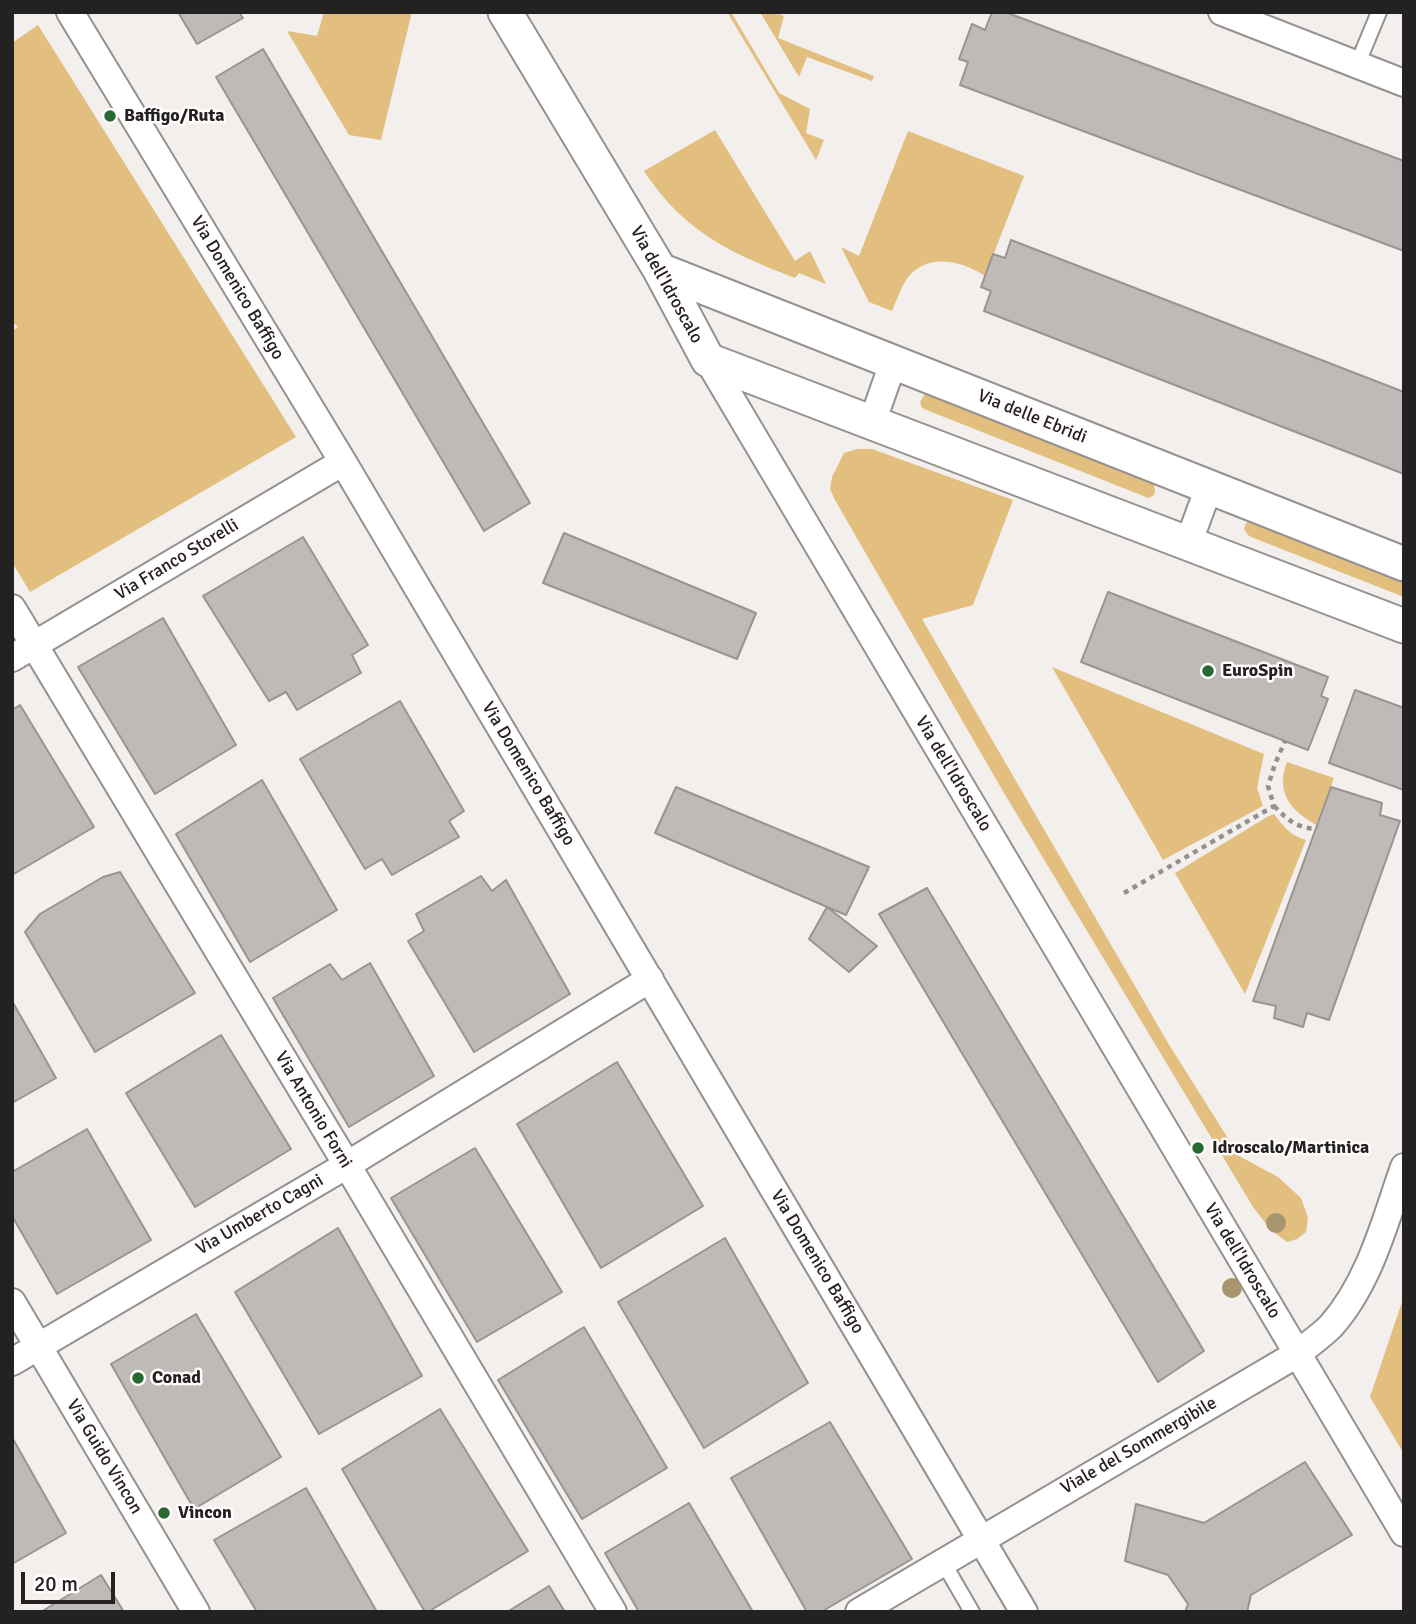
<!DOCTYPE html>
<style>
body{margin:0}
#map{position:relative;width:1416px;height:1624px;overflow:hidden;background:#f3efed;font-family:Signika,sans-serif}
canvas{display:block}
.frame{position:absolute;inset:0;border:14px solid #232121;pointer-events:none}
.scale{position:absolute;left:21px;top:1572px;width:94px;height:32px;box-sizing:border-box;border:4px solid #232121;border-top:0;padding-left:9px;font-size:21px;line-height:24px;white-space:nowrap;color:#232121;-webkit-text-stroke:5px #fffcfb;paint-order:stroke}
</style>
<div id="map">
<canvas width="1416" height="1624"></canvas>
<div class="frame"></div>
<div class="scale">20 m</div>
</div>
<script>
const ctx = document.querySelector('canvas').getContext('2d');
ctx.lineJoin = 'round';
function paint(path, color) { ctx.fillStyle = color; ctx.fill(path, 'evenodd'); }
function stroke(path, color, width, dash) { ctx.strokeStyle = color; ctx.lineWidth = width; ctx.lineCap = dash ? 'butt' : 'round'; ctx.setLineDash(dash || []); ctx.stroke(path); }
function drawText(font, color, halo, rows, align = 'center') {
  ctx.font = font + ' Signika,sans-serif'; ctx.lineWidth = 5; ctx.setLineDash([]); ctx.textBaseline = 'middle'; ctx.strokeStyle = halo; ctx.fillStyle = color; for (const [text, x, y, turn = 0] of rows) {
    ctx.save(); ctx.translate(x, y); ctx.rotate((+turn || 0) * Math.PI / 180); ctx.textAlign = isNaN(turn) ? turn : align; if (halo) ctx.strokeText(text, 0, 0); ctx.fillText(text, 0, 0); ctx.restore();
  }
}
paint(new Path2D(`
 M324,12H412L381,140L349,135L287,31L317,36Z
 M727,12H731L779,93L810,109L806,133L824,140L816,160Z
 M760,12H774L784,16L778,38L874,76L872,81L807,57L799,77Z
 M38,25L296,437L30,592L12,562V331L18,327L12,322V43Z
 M715,130L795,261L810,251L826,284L799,273L795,278C730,253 684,232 644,171Z
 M908,131L1024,176L985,276C962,261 930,253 909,276C901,286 897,300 892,311L869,302L841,247L859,256Z
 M929,394L1153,482L1155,490L1154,495L1149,498L1146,497L929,411L922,408L920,402L924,395Z
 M857,449H872L1013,500L973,605L922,619L1168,1043L1239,1156L1278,1177L1301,1198L1308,1218L1306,1232L1297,1239L1287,1242L1271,1230L1253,1207L1004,793L835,500L830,489L832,477L844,453Z
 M1251,520L1404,578V597L1251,537L1248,535L1244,529L1246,523Z
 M1052,667L1264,754L1257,788L1263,806L1163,860Z
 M1287,762L1334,778L1316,825C1299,815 1282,802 1283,780C1283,774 1285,767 1287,762Z
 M1274,814C1284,827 1291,836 1306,840L1245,994L1175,873L1267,817Z
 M1404,1296V1454L1370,1397Z`), '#e2be7f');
const building = new Path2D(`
 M178,12H239L243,18L197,44Z
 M992,12H1005L1404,161V251L960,85L968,62L959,59L972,24L985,30Z
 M263,49L530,503L484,531L216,77Z
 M1011,240L1404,392V474L984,311L991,291L981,287L993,254L1005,258Z
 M564,533L756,613L737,659L543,583Z
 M303,537L368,645L352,655L361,673L297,710L286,692L269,701L203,596Z
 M1108,592L1328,677L1321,696L1328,699L1308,750L1081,662Z
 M163,618L236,745L155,794L78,667Z
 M1355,690L1404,708V790L1329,763Z
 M400,701L464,811L449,821L459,837L392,875L382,859L365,869L300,759Z
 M20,705L94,827L12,875V710Z
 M262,780L337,910L250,962L176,834Z
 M676,787L869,867L846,915L655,833Z
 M1331,787L1382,803L1380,815L1400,821L1329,1020L1307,1013L1303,1027L1274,1018L1276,1006L1253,1001Z
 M120,872L195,993L95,1052L25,932L40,914L103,877Z
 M481,876L492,891L506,880L570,994L474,1052L408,941L424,931L416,914Z
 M927,888L1204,1351L1158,1382L879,914Z
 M827,907L877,946L849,972L809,939Z
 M370,963L434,1076L349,1127L273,998L330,964L342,980Z
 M12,1001L56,1078L12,1103Z
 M221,1035L291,1149L195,1207L126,1093Z
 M617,1062L703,1206L601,1268L517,1124Z
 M87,1129L151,1240L57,1294L12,1216V1172Z
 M475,1148L562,1292L477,1342L391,1198Z
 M338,1228L422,1376L319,1434L235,1292Z
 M725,1238L808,1383L704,1448L618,1302Z
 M196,1314L281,1457L194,1509L111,1364Z
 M584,1327L667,1468L582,1519L498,1380Z
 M440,1409L528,1551L428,1612H425L342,1469Z
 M830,1422L912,1559L821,1612H807L731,1478Z
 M13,1439L66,1533L12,1564V1440Z
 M1305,1462L1352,1535L1251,1595L1247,1612H1185L1188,1604L1168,1575L1125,1561L1136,1504L1204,1523Z
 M306,1488L377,1612H257L214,1540Z
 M689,1503L753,1612H639L605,1553Z
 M101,1575L124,1612H41Z
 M549,1586L565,1612H507Z`);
paint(building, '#bebab8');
stroke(building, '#979492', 2);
const service = new Path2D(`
 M1357,65L1379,12
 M943,1562L972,1612`);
const minor = new Path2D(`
 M70,12L343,462L1024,1612
 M1222,12L1404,83
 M708,360L1404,1533
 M872,423L893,363
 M1188,544L1209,487
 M12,608L347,1165L613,1612
 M12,658L343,462
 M12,1302L196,1612
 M12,1362L347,1165L650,979
 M859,1612L1297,1354C1308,1345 1321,1336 1331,1326C1370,1282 1385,1221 1404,1167`);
const tertiary = new Path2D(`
 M505,12L660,270L708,360L1404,626
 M660,270L1404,564`);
stroke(service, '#959190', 18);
stroke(minor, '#959190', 30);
stroke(tertiary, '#959190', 37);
stroke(new Path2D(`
 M1274,806C1288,820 1295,827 1315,829
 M1124,893L1274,806L1268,786L1275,764L1285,741`), '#93908e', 4.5, [5, 5]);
stroke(service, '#fff', 14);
stroke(minor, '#fff', 26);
stroke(tertiary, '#fff', 33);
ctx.fillStyle = '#a7956d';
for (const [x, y] of [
 [1276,1223],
 [1232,1288]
]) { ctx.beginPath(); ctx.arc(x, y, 10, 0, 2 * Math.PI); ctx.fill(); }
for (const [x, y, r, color] of [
 [110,116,7,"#286831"],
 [1208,671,7,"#286831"],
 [1198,1148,7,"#286831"],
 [138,1378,7,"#286831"],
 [164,1513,7,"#286831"]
]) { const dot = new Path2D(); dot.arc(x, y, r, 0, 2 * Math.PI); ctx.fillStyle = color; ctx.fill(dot); stroke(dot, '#fffcfb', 2.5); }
drawText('bold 18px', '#232121', '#fffcfb', [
 ["Baffigo/Ruta",124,116],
 ["EuroSpin",1222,671],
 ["Idroscalo/Martinica",1212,1148],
 ["Conad",152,1378],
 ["Vincon",178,1513]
], 'left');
drawText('18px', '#232121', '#fffcfb', [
 ["Via dell'Idroscalo",666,285,61],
 ["Via Domenico Baffigo",237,288,59],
 ["Via delle Ebridi",1032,417,22],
 ["Via Franco Storelli",177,560,-31],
 ["Via Domenico Baffigo",528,774,59],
 ["Via dell'Idroscalo",953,774,59],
 ["Via Antonio Forni",313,1110,59],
 ["Via Umberto Cagni",260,1215,-30],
 ["Via dell'Idroscalo",1242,1261,59],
 ["Via Domenico Baffigo",817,1262,59],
 ["Viale del Sommergibile",1139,1446,-30],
 ["Via Guido Vincon",104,1457,59]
]);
</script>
